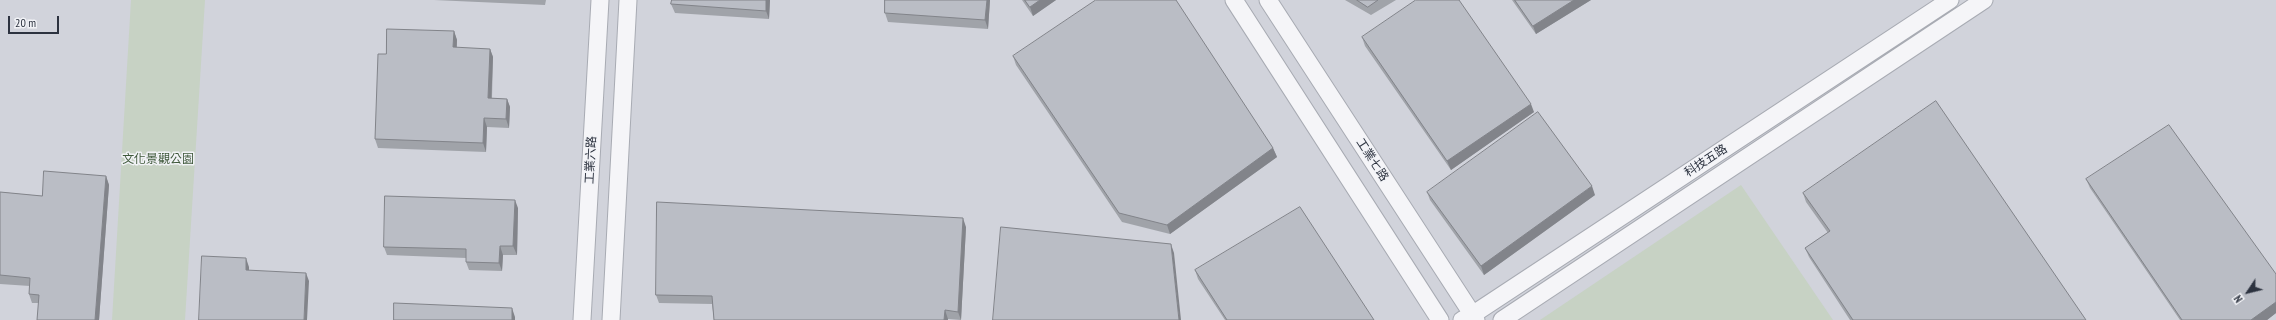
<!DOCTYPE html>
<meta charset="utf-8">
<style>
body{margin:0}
#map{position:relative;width:2276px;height:320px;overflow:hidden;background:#e2e4e9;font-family:"PT Sans Narrow",sans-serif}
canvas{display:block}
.north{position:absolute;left:2228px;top:272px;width:40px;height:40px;-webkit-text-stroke:3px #f2f3f7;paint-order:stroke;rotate:235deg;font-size:11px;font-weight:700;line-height:16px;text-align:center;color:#2c323f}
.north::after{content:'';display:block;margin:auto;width:14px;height:18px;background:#2c323f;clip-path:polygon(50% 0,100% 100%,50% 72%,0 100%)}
.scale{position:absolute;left:8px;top:16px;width:51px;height:18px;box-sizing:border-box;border:2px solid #2c323f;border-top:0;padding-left:5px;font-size:12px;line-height:14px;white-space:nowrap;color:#2c323f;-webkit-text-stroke:3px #f2f3f7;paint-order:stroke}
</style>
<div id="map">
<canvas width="2276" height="320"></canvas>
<div class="north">N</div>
<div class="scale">20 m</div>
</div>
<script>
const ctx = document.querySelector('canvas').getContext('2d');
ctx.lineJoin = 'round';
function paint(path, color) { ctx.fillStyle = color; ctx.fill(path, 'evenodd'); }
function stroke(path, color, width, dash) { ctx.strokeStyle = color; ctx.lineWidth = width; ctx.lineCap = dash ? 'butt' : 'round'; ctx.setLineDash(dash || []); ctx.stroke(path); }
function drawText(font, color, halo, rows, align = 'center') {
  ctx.font = font + ' "PT Sans Narrow","Noto Sans TC",sans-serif'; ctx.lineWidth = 3; ctx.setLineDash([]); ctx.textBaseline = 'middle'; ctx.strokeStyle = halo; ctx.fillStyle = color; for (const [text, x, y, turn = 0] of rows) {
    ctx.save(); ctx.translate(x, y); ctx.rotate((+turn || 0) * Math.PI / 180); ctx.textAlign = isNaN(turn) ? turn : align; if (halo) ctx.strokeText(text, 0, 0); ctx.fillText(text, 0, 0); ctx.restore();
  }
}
paint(new Path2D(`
 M0,0H2276V320H0Z`), '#d1d3db');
paint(new Path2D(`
 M131,0H205L185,320H112Z
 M1741,185L1833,320H1540Z`), '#c7d2c4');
const street = new Path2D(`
 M1234,0L1440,320
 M1268,0L1476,320
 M582,320L600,0
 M611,320L628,0
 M1462,320L1472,315L1950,0
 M1502,320L1984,0`);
stroke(street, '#a8abb3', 19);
stroke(street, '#f5f5f8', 17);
paint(new Path2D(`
 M434,0H546L545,5Z
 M672,0H770L769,19L675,13L671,4Z
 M885,0H990L988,29L888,22L885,13Z
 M1022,0H1056L1033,16Z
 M1345,0H1396L1371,15Z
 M1512,0H1591L1536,34Z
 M454,31L457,40V48L490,49L493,57L492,98L507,99L510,107L509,128L487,127L486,152L378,148L375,139L386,54Z
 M1362,37L1534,112L1451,170L1365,46Z
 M1013,56L1273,148L1277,157L1170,234L1122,222L1016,65Z
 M106,176L109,185L99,320H37L39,303H32L29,294L30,286L0,284V192L42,196Z
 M2086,179L2276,274V313L2267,320H2180L2090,188Z
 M1427,192L1595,195L1484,275L1430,200Z
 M1803,193L2086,320H1850L1809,257L1805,248L1828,233L1806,202Z
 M518,208L517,255H503L502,271L469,270L466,262V258L387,255L384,247Z
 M966,227L961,320L948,319V320H714L712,304L659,303L656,295Z
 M1195,270L1374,320H1225L1198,279Z`), '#a0a3a9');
paint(new Path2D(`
 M766,0H770L769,19L766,11Z
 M987,0H990L988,29L985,20Z
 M1040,0H1056L1033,16L1030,7Z
 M1574,0H1591L1536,34L1533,26Z
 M454,31L457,40L456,56L453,47Z
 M490,49L493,57L491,107L488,98Z
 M507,99L510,107L509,128L506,119Z
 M1531,104L1534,112L1451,170L1447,161Z
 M484,118L487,127L486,152L483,143Z
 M1273,148L1277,157L1170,234L1167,225Z
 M106,176L109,185L99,320H95Z
 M1592,186L1595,195L1484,275L1481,266Z
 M515,200L518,208L517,255L513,246Z
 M963,218L966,227L961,320L958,312Z
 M1171,244L1174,253L1181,320H1179Z
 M500,246L503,255L502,271L499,263Z
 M246,258L249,267V278L246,270Z
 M306,273L309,281L307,320H304Z
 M2276,302V313L2267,320H2251Z
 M512,308L515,317V320H512Z
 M945,310L948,319V320H944Z`), '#82848a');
const building = new Path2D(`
 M672,0H766V11L671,4Z
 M885,0H987L985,20L885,13Z
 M1025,0H1040L1030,7Z
 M1096,0H1176L1273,148L1167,225L1119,213L1013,56Z
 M1357,0H1378L1368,7Z
 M1416,0H1459L1531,104L1447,161L1362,37Z
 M1515,0H1574L1533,26Z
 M387,29L454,31L453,47L490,49L488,98L507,99L506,119L484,118L483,143L375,139L378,54H386Z
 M1936,101L2086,320H1853L1805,248L1830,231L1803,193Z
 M1538,112L1592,186L1481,266L1427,192Z
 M2169,125L2276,274V302L2251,320H2182L2086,179Z
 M44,171L106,176L95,320H37L39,295L29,294L30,278L0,275V192L42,196Z
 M385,196L515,200L513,246H500L499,263L466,262V249L384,247Z
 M657,202L963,218L958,312L945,310L944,320H714L712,296L656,295Z
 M1300,207L1374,320H1227L1195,270Z
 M1001,227L1171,244L1179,320H993Z
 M202,256L246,258V270L306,273L304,320H199Z
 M394,303L512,308V320H394Z`);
paint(building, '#babdc5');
stroke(building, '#82848a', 1);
drawText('12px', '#3f593b', '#f2f3f7', [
 ["文化景觀公園",158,160]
]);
drawText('12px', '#2c323f', '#f2f3f7', [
 ["工業六路",591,160,-87],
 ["工業七路",1372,160,57],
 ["科技五路",1706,161,-33]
]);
</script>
